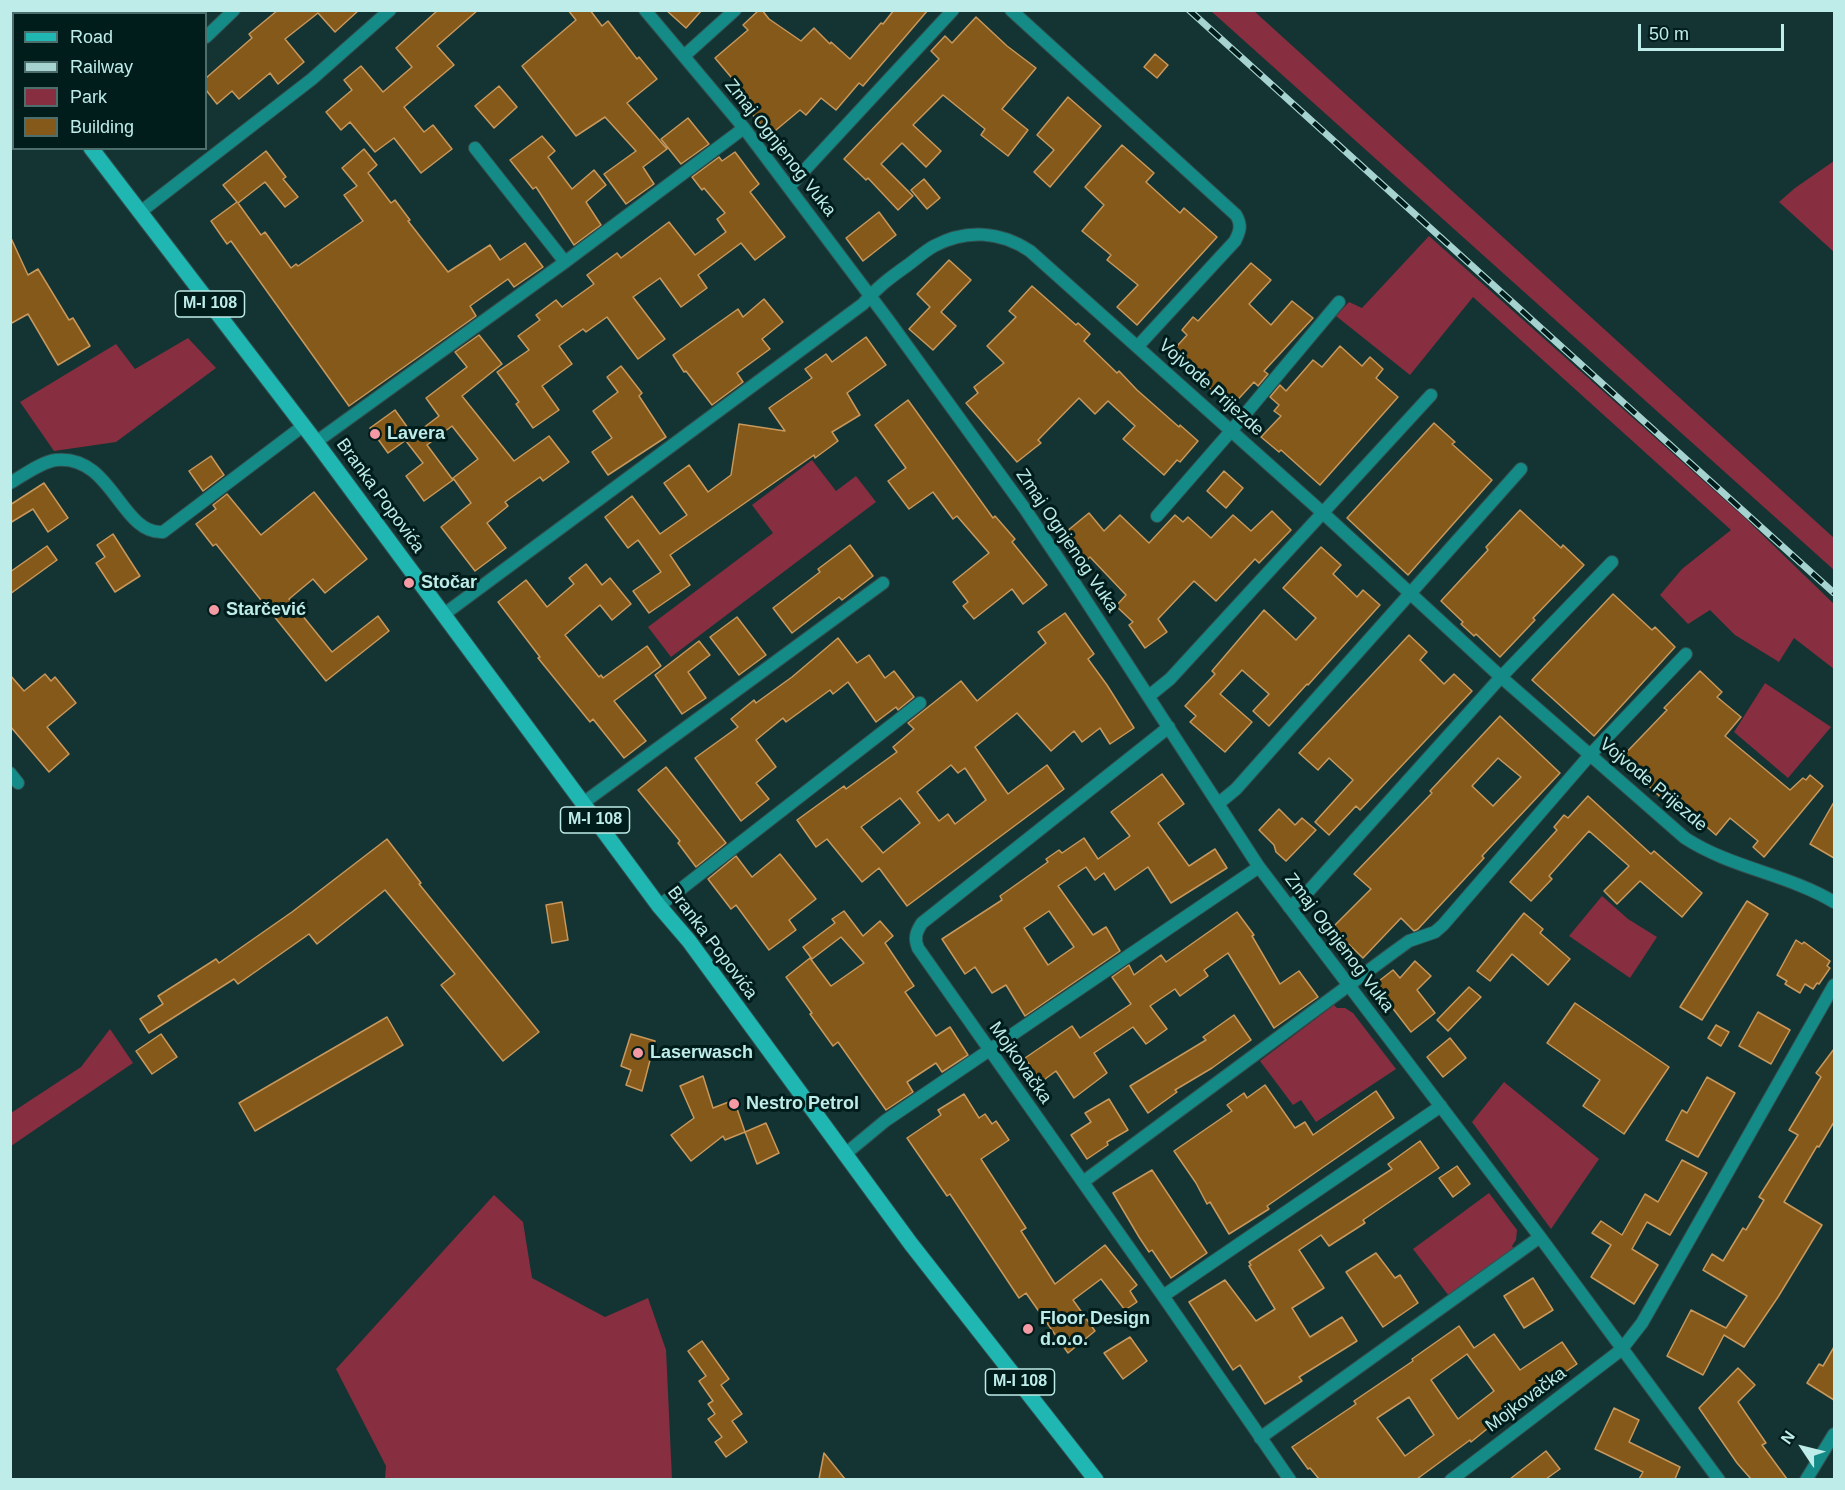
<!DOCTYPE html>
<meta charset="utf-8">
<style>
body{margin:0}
#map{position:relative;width:1845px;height:1490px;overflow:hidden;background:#143433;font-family:Arial,sans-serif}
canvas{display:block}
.frame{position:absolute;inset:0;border:12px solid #beece9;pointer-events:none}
.legend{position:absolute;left:12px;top:12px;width:195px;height:138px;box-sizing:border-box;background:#001c1b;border:2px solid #4c6f6d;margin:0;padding:8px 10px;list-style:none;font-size:18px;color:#beece9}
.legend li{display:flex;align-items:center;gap:12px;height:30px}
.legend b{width:30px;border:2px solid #4c6f6d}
.north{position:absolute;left:1773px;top:1418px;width:60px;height:60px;-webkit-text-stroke:4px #001c1b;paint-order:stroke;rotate:305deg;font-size:16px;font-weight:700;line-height:24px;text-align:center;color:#beece9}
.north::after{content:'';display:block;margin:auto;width:21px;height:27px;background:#beece9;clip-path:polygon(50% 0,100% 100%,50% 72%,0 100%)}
.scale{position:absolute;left:1638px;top:24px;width:146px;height:27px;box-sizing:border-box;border:3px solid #beece9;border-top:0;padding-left:8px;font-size:18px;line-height:21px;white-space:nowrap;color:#beece9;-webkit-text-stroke:4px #001c1b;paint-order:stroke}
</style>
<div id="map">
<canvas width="1845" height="1490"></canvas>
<div class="frame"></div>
<ul class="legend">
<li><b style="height:8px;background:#20b7b3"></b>Road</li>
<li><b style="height:8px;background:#a6d3d0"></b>Railway</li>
<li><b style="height:16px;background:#872e40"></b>Park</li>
<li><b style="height:16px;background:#85591a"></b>Building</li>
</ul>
<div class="north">N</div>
<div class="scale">50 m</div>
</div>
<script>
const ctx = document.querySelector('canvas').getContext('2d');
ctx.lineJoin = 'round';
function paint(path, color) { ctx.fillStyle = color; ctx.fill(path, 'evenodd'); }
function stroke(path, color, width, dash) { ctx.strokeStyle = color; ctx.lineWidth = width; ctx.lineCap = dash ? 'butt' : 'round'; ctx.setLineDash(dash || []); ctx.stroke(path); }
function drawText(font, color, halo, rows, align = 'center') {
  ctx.font = font + ' Arial,sans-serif'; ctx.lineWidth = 6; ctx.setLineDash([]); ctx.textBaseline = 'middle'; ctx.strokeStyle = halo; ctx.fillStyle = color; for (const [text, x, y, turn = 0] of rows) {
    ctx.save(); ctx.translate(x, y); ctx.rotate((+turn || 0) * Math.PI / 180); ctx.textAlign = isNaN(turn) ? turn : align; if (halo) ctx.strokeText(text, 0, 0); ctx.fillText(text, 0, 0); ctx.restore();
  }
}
paint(new Path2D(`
 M1211,11H1254L1834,538V570Z
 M1834,161V252L1779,202L1795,188Z
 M1429,236L1744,517L1834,604V669L1794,638L1779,662L1735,635L1710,610L1688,624L1660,595L1682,569L1731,530L1473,297L1410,375L1336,316L1349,302L1362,308Z
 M188,338L216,368L116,442L54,451L20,402L116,344L135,369Z
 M812,460L836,491L856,476L876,502L671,657L648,627L773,533L752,505Z
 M1765,683L1831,727L1788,778L1734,732Z
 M1602,896L1628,919L1657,937L1630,978L1569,936Z
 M1334,1005L1337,1008H1345L1353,1013L1396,1069L1316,1122L1301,1100L1293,1105L1260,1061Z
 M110,1029L133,1063L11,1146V1113L81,1067Z
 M1504,1082L1599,1159L1551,1229L1472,1122Z
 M1489,1193L1517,1230L1516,1240L1512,1246L1514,1249L1449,1296L1413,1249Z
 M494,1195L523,1222L532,1278L605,1317L648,1298L666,1350L672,1479H385L386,1466L336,1369Z`), '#872e40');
const building = new Path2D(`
 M278,10H359L335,32L318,13L285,39L304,62L278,84L270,73L239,99L232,91L217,104L206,90V78L252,38L249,34Z
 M438,10H478L437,46L454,65L404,107L424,132L433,125L452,149L421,173L394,138L375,152L350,122L341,130L326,112L352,90L344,80L361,66L383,92L412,67L396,48Z
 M568,10H590L602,26L608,21L637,59L639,57L657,79L627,103L667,149L643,167L654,184L626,204L604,174L636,151L605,117L576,136L522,66L576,20Z
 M666,10H702L686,28Z
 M759,10H762L769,19L801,41L814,28L830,44L831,42L850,59L881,23L883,24L894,10H928L863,86L859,83L836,110L821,98L806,115L800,110L770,135L746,107L752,102L715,58L748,30L743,25Z
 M976,17L1007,46L1036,68L1002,109L1028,130L1008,156L981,135L985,129L943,95L913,125L941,151L926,167L902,143L881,164L913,196L898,210L868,178L866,180L844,159L939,59L931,51L945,36L952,43Z
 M1155,54L1168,65L1157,78L1144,67Z
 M499,86L517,107L494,128L475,106Z
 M1068,97L1101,126L1050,187L1034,172L1054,150L1037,135Z
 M688,118L709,144L681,164L661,139Z
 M542,136L555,151L548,157L572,189L594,170L606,185L586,202L601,225L574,245L536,187L533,189L510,160Z
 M1122,145L1154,173L1146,182L1180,213L1184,208L1217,237L1137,325L1117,307L1138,285L1107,260L1111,255L1082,231L1104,205L1085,187Z
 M364,149L377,165L368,173L391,203L395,200L410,220L408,221L448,272L490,245L500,260L525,243L543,267L514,287L508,279L470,306L476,316L349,406L231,241L227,244L211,221L237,202L223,185L266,151L286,177L283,179L298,197L285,207L265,182L238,203L261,235L265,232L291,268L296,264L298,266L363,221L344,195L357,186L342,168Z
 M735,152L759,184L750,192L785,237L755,260L741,243L698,275L707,288L681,307L660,278L633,297L665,339L638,359L607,317L586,332L583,329L559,346L572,364L542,386L559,410L533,428L516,404L519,402L497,372L529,350L518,336L540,320L536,315L556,300L562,307L594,284L587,275L617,253L621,258L669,222L695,255L726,232L717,219L725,213L704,188L702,190L692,177L719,157L722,161Z
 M924,179L940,198L927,209L911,190Z
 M879,212L896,235L863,261L846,238Z
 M10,236L28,275L38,269L69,320L73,318L90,346L58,365L28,314L10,324Z
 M949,260L971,280L941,312L956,326L933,350L909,329L930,307L917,294Z
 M1251,263L1271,280L1249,304L1271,325L1292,301L1313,318L1264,371L1268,374L1258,386L1254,382L1231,407L1191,372L1190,373L1169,355L1187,335L1182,330L1193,317L1198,321Z
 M1032,286L1076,325L1078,323L1090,334L1084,341L1117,373L1119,371L1137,390L1179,427L1180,425L1198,441L1180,462L1177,460L1164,475L1123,439L1135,426L1108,401L1095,414L1079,398L1038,440L1041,443L1017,462L966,403L978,393L974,387L1004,363L987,346L1016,317L1009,311Z
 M764,299L783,322L762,339L770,349L737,373L743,382L712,405L686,371L684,372L673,355L738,309L743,317Z
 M479,335L502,364L462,396L514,461L549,436L569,462L543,481L540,477L505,502L508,506L487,523L506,548L475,571L441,527L471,503L453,478L478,459L452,426L427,445L453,480L424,501L406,476L423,463L406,441L439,416L426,398L467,367L455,352Z
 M866,337L886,365L847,393L860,415L832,432L838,441L815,458L814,455L670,555L690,585L649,613L633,591L661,572L638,540L628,548L605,517L632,496L660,534L687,515L664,483L689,465L708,492L731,475L739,424L785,431L769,408L812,378L805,369L826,354L832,362Z
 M1340,346L1362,366L1370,357L1383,369L1376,378L1398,397L1320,485L1281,450L1279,452L1261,437L1281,416L1274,411L1279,405L1270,397L1280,385L1286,391L1313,360L1322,367Z
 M621,366L642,393L639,396L666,437L608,475L592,452L612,438L593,411L618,392L607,377Z
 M908,400L993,518L995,516L1015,539L1012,542L1047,585L1023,604L1012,589L974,619L963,606L968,602L953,582L989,553L957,516L953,519L933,492L909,509L888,481L906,468L875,425Z
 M395,410L413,435L388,453L370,428Z
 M1434,423L1455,442L1452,444L1492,480L1408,575L1347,518Z
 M211,456L224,475L203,491L189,471Z
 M1224,471L1243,488L1226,508L1207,491Z
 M44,483L68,518L48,532L33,509L10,523V505Z
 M314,492L367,559L325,593L313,579L289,599L332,652L378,616L389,631L326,681L216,544L213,546L196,524L216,509L213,505L227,494L261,535Z
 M1520,510L1561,548L1563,545L1584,565L1533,618L1535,620L1500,657L1476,634L1474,636L1461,624L1463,622L1441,601L1488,550L1486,547Z
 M1272,511L1291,530L1259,563L1255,559L1216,601L1194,581L1158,619L1167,632L1145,648L1129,625L1133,622L1116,606L1126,595L1090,557L1083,563L1061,536L1089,513L1104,531L1120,515L1149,543L1175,515L1183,522L1188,517L1211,538L1233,515L1251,531Z
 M113,534L140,576L115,592L96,563L105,557L97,545Z
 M850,545L873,576L842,600L839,597L792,633L773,608L820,572L818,569Z
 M47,546L57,560L10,594V572Z
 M1321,547L1341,565L1333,574L1357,597L1363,590L1380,605L1308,685L1307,684L1269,726L1253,711L1269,694L1242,670L1220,694L1252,722L1225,752L1190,722L1196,716L1185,706L1215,674L1212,671L1264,610L1296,640L1316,618L1283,588Z
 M586,564L602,585L610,578L631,604L612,620L600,605L565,635L599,677L601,675L603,678L647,646L661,666L614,701L646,741L624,758L593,719L590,722L538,658L540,657L498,602L526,580L547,607L574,584L569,578Z
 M1613,594L1652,630L1655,627L1675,647L1594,736L1532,680Z
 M1065,613L1094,654L1088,659L1107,685L1134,728L1110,744L1100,728L1082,742L1074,731L1051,751L1017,713L975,747L1008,794L1047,765L1064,789L907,906L879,868L862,882L827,839L816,847L797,820L844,786L846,789L897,752L893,747L914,729L908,723L961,681L977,701L1046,643L1038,632ZM951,765L958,773L965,768L986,800L955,824L948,814L939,821L917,792ZM900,798L920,823L883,853L861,827Z
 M737,617L766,655L739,675L710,637Z
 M1409,635L1427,652L1420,660L1444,684L1454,674L1472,691L1360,810L1356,806L1329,835L1315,822L1353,780L1329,758L1318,770L1299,753Z
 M838,638L857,663L869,655L885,678L894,671L914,697L898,710L896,707L876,722L848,682L833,694L830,690L786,722L783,718L756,740L776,767L756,783L769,799L741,821L695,758L738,727L731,719L754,700L756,703L792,677Z
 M699,641L710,655L688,672L706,698L682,714L655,675Z
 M1700,671L1722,692L1717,697L1741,717L1725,736L1790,790L1803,778L1806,780L1810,775L1823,786L1764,857L1753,847L1758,841L1730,818L1716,835L1679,803L1673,809L1620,759L1667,710L1664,708Z
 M45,674L51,681L55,677L76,703L47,727L69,754L49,772L10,726V675L24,691Z
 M1500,716L1560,773L1482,856L1484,858L1418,929L1414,931L1401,918L1363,958L1332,928L1371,889L1354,874L1432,793L1430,791ZM1498,758L1521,777L1493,806L1472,786Z
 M666,767L726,843L696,867L678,843L680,841L638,790Z
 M1162,774L1184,804L1158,823L1189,866L1215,849L1227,868L1171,903L1148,867L1115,890L1104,873L1095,880L1086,867L1058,886L1093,935L1106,927L1120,951L1025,1016L1006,985L992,993L975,967L965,974L942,939L1002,900L1000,896L1048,862L1046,859L1059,850L1062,853L1084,838L1098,859L1130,836L1111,812ZM1049,911L1074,947L1048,965L1024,928Z
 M1588,796L1651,854L1654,851L1702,893L1682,917L1640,881L1617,904L1604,891L1629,866L1589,831L1549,876L1552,879L1531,901L1510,882L1557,830L1554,827L1564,815L1568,818Z
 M1834,802V858L1810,844Z
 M1279,809L1295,825L1302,818L1316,830L1286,861L1276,852L1274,845L1259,830Z
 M387,839L421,883L419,884L539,1032L503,1061L441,985L455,974L385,890L317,944L309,934L238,984L234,979L149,1033L140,1019L163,1004L158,996L216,959L219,963L292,912Z
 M780,854L816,899L789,920L796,930L769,950L736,905L731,909L708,879L736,856L752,877Z
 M1747,901L1768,914L1702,1020L1680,1007Z
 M562,902L568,940L552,943L546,905Z
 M844,911L863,936L880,921L893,936L885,943L914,986L905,992L936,1036L950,1027L968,1055L942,1072L936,1063L907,1082L913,1092L886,1110L838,1042L833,1046L810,1014L812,1013L786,977L810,958L831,986L864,963L841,937L812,959L803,947L835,923L832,919Z
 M1237,912L1254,935L1252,936L1280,984L1299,971L1318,997L1274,1028L1228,953L1204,970L1208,976L1180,996L1175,989L1150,1006L1167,1029L1146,1044L1133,1027L1094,1053L1107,1073L1074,1098L1056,1071L1041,1082L1025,1058L1072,1026L1080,1038L1131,1004L1112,977L1129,965L1134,975L1161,955L1166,962Z
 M1524,913L1543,929L1540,933L1570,959L1548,985L1512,954L1490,981L1477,971Z
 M1796,940L1802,944L1804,942L1830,961L1827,966L1830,968L1819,984L1817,983L1813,989L1805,984L1800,993L1785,984L1787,981L1777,975Z
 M1415,961L1431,976L1417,990L1435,1013L1411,1032L1391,1006L1387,1009L1370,988L1393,970L1400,978Z
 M1469,987L1481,997L1448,1031L1437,1020Z
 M1575,1003L1669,1067L1624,1134L1583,1106L1600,1080L1547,1043Z
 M1758,1012L1790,1030L1771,1064L1739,1046Z
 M1234,1015L1251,1040L1212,1068L1175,1090L1177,1092L1148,1113L1130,1086L1206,1040L1203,1037Z
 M387,1017L403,1045L255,1131L239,1103Z
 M1716,1025L1729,1032L1721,1046L1708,1038Z
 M161,1034L177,1057L152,1074L136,1051Z
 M631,1034L655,1041L642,1091L626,1085L631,1070L621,1066Z
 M1450,1038L1466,1058L1443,1077L1427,1057Z
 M1834,1049V1122L1819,1147L1817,1146L1784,1202L1822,1225L1778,1297L1744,1347L1724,1335L1703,1375L1667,1356L1691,1310L1726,1328L1747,1296L1703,1270L1712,1254L1723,1261L1743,1228L1746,1230L1764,1200L1759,1197L1798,1135L1789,1130L1821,1077L1816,1073Z
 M703,1076L713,1108L734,1100L745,1132L725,1140L723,1136L691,1161L671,1135L694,1118L680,1086Z
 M1707,1077L1735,1093L1698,1157L1666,1140L1682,1110L1687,1113Z
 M1265,1085L1295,1128L1305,1122L1313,1135L1376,1091L1394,1118L1267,1206L1269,1209L1229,1234L1210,1202L1207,1204L1196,1183L1174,1151L1232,1111L1227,1105L1244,1093L1247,1098Z
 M964,1094L979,1118L985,1114L992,1124L996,1121L1009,1140L981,1159L1026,1228L1021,1231L1055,1284L1105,1245L1137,1285L1130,1291L1137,1302L1125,1310L1101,1279L1073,1300L1095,1331L1068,1353L1026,1293L1019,1298L950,1194L947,1196L907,1138L941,1115L938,1110Z
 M1109,1099L1128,1130L1107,1142L1108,1145L1087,1159L1071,1135L1091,1122L1085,1113Z
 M766,1123L779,1153L757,1164L745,1132Z
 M1420,1141L1439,1168L1363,1220L1365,1223L1329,1246L1321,1235L1299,1250L1324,1288L1292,1308L1310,1337L1342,1317L1357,1341L1299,1377L1302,1381L1265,1404L1240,1365L1233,1370L1189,1302L1225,1280L1256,1321L1275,1309L1249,1266L1251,1265L1249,1262L1392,1169L1388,1164Z
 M1682,1160L1707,1173L1670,1235L1647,1222L1632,1249L1658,1265L1634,1304L1591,1277L1611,1245L1592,1233L1601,1221L1622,1235L1645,1194L1658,1202Z
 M1457,1166L1470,1184L1453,1197L1439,1178Z
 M1152,1170L1207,1253L1171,1278L1152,1250L1149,1252L1139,1237L1113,1193Z
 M1376,1253L1395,1278L1400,1275L1418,1303L1383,1327L1346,1272Z
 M1533,1278L1553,1310L1524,1328L1504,1296Z
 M1459,1326L1474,1348L1494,1334L1520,1370L1562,1342L1577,1364L1515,1406L1471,1442L1470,1440L1417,1479H1319L1310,1468L1308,1469L1292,1447L1356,1404L1354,1401L1413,1361L1412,1359ZM1467,1354L1494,1391L1458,1419L1431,1380ZM1409,1397L1434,1435L1405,1456L1377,1418Z
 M1130,1337L1147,1361L1123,1379L1104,1353Z
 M702,1341L729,1379L721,1385L742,1414L732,1421L747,1442L726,1457L715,1442L722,1437L708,1419L715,1414L708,1404L713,1401L699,1381L706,1376L688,1351Z
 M1834,1347V1400L1807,1383L1819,1364L1823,1366Z
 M1738,1368L1755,1385L1738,1402L1766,1443L1762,1445L1787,1479H1751L1737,1463L1699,1408Z
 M1614,1408L1639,1420L1629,1442L1680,1467L1675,1479H1639L1643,1472L1595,1449Z
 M1546,1451L1560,1469L1546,1479H1510Z
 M824,1453L845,1479H819Z`);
paint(building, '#85591a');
stroke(building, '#c7985d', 1.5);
const minor = new Path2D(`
 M645,10L744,128L889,321L1025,509L1072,579L1259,867L1540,1237L1719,1480
 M1011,10L1236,215C1242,225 1240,231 1235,241L1138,346
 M84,14L85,10
 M206,37L234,10
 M684,56L735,10
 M10,89L14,88
 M475,148L565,262
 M789,187L953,10
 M139,213L312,79L390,10
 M316,442L565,262L744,128
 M10,483C24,475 41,462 56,460C112,454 121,535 163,532L303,426
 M1157,516L1231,431L1339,302
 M443,615L863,304C876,288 891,277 908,265C916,259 925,251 934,246C966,229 1000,231 1030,251L1323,513L1501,677L1685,838C1731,868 1787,874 1834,902
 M1149,696L1170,679L1431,395
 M1169,727L922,923C916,932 914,938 918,948L1163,1296L1290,1480
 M10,773L18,783
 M583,803L883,583
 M1219,803L1236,789L1521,469
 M659,906L920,703
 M1289,907L1306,894L1501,677L1612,562
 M844,1155L885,1121L1259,867
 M1083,1182L1391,954L1409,941L1435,932L1443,925L1590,755L1686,654
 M1163,1296L1441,1106
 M1260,1438L1540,1237
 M1451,1480L1621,1350L1642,1323L1834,985
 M1806,1480L1834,1434`);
const primary = new Path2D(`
 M10,45L14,49
 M91,148L316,442L659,906L689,941L911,1244L1096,1480`);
stroke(minor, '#315251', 14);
stroke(primary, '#315251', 17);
stroke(minor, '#158b88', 12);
stroke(primary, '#20b7b3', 15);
const rail = new Path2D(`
 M1189,10L1834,593`);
stroke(rail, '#a6d3d0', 7);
stroke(rail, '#001c1b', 4.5, [14]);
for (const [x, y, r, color] of [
 [375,434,6,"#f49aa5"],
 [409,583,6,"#f49aa5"],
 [214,610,6,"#f49aa5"],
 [638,1053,6,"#f49aa5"],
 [734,1104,6,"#f49aa5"],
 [1028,1329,6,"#f49aa5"]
]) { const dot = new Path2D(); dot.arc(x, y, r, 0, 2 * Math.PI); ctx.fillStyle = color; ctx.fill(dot); stroke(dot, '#001c1b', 2); }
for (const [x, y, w] of [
 [210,304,69],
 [595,820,69],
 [1020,1382,69]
]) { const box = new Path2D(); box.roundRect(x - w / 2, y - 13, w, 26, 4.5); ctx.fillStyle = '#001c1b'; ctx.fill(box); stroke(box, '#beece9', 1.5); }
drawText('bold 16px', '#beece9', null, [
 ["M-I 108",210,304],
 ["M-I 108",595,820],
 ["M-I 108",1020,1382]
]);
drawText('18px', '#beece9', '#001c1b', [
 ["Zmaj Ognjenog Vuka",780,148,52],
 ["Vojvode Prijezde",1211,388,42],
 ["Branka Popovića",380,496,54],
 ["Zmaj Ognjenog Vuka",1067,541,56],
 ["Vojvode Prijezde",1653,785,40],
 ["Branka Popovića",712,943,53],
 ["Zmaj Ognjenog Vuka",1339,943,53],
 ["Mojkovačka",1020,1063,55],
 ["Mojkovačka",1526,1400,-37]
]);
drawText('bold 18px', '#beece9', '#001c1b', [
 ["Lavera",387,434],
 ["Stočar",421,583],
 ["Starčević",226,610],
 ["Laserwasch",650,1053],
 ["Nestro Petrol",746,1104],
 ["Floor Design",1040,1319],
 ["d.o.o.",1040,1340]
], 'left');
</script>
